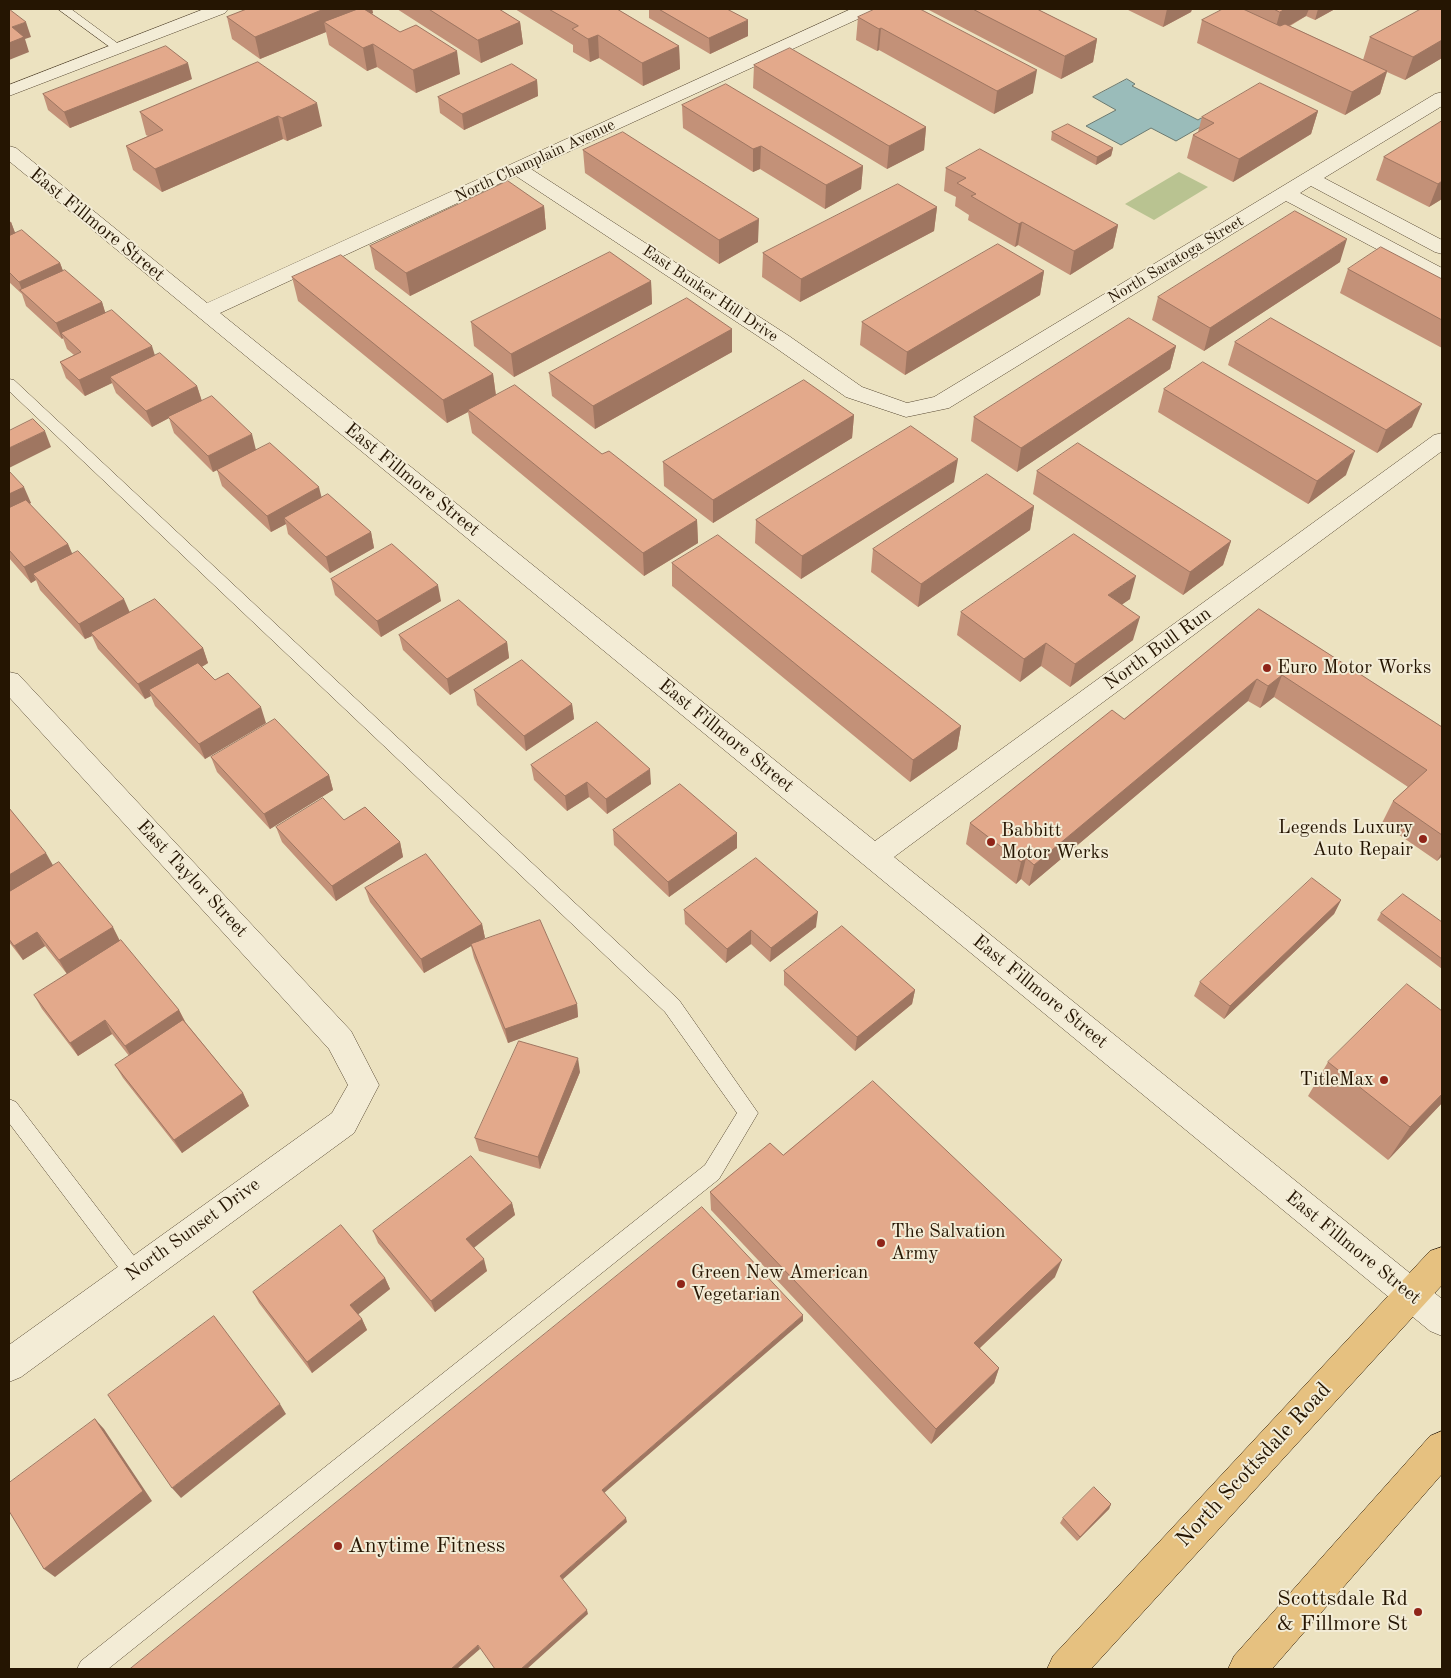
<!DOCTYPE html>
<style>
body{margin:0}
#map{position:relative;width:1451px;height:1678px;overflow:hidden;background:#ece2c0;font-family:"Old Standard TT",serif}
canvas{display:block}
.frame{position:absolute;inset:0;border:10px solid #251502;pointer-events:none}
</style>
<div id="map">
<canvas width="1451" height="1678"></canvas>
<div class="frame"></div>
</div>
<script>
const ctx = document.querySelector('canvas').getContext('2d');
ctx.lineJoin = 'round';
function paint(path, color) { ctx.fillStyle = color; ctx.fill(path, 'evenodd'); }
function stroke(path, color, width, dash) { ctx.strokeStyle = color; ctx.lineWidth = width; ctx.lineCap = dash ? 'butt' : 'round'; ctx.setLineDash(dash || []); ctx.stroke(path); }
function drawText(font, color, halo, rows, align = 'center') {
  ctx.font = font + ' "Old Standard TT",serif'; ctx.lineWidth = 4; ctx.setLineDash([]); ctx.textBaseline = 'middle'; ctx.strokeStyle = halo; ctx.fillStyle = color; for (const [text, x, y, turn = 0] of rows) {
    ctx.save(); ctx.translate(x, y); ctx.rotate((+turn || 0) * Math.PI / 180); ctx.textAlign = isNaN(turn) ? turn : align; if (halo) ctx.strokeText(text, 0, 0); ctx.fillText(text, 0, 0); ctx.restore();
  }
}
paint(new Path2D(`
 M1179,172L1208,187L1154,220L1125,204Z`), '#b9c391');
const water = new Path2D(`
 M1127,79L1135,84L1132,86L1198,120L1201,118L1209,122L1176,141L1151,128L1121,145L1086,126L1116,110L1093,97Z`);
paint(water, '#9abcba');
stroke(water, '#6b7970', 1);
const service = new Path2D(`
 M58,9H71L124,48L122,50H114Z
 M9,379L14,380L679,1000L758,1113L719,1179L108,1669H77L81,1661L705,1165L737,1113L665,1012L9,391Z
 M9,1099L16,1102L141,1265L144,1272L141,1279L134,1282L127,1279L9,1123Z`);
const minor = new Path2D(`
 M204,9H228L225,13L9,96V85Z
 M851,9H874L871,13L531,169L789,336L862,387L907,403L934,397L1435,94L1442,92V106L1324,178L1442,240V254L1435,252L1311,186L1300,193L1442,268V282L1435,280L1286,201L949,408L906,417L846,397L773,346L516,176L220,313L875,841L1434,435L1442,433V451L894,857L1442,1299V1336L1430,1331L9,161V146L16,148L207,303Z
 M9,672L18,674L351,1031L379,1085L354,1133L21,1377L9,1382V1345L332,1113L348,1085L329,1049L9,697Z`);
const primary = new Path2D(`
 M1442,1247V1285L1091,1669H1047L1053,1656L1430,1251Z
 M1442,1431V1474L1272,1669H1228L1234,1656L1430,1436Z`);
stroke(service, '#574832', 1);
stroke(minor, '#574832', 1);
stroke(primary, '#251502', 1);
paint(service, '#f3ecd6');
paint(minor, '#f3ecd6');
paint(primary, '#e6c180');
paint(new Path2D(`
 M247,9H372L373,13L372,14L460,74L416,93L377,67L367,71L329,45L326,32L260,59L232,39L227,17Z
 M397,9H499L520,22L523,44L481,63Z
 M515,9H617L679,46L680,69L643,86L599,58L590,62L573,52V45Z
 M649,9H727L748,36L710,54L649,18Z
 M927,9H1037L1097,39L1093,62L1061,79Z
 M1126,9H1192L1191,12L1163,27Z
 M1247,9H1335L1315,20L1306,16L1290,26L1363,60L1370,37L1442,9V58L1405,80L1387,72L1380,94L1345,115L1197,43L1202,20L1247,11Z
 M858,17L1033,93L994,114L879,50L877,51L856,40Z
 M258,62L322,126L287,141L283,139L162,192L133,170L126,146L148,136L146,135L140,112Z
 M754,65L926,127L924,150L887,169L753,88Z
 M192,79L70,128L48,110L43,94Z
 M537,80L538,96L464,130L440,113L438,97Z
 M682,105L863,166L861,189L825,209L760,169L753,172L683,128Z
 M1318,111L1311,134L1233,182L1187,158L1193,135L1198,132L1202,117Z
 M1442,121V199L1429,207L1376,180L1384,157Z
 M1052,132L1113,148L1111,156L1096,165L1051,140Z
 M583,150L758,242L719,264L585,173Z
 M946,168L1118,225L1113,248L1070,275L1018,245L1015,247L968,220L969,215L955,206L956,197L944,191Z
 M544,206L546,229L410,296L375,269L370,246Z
 M937,207L934,231L800,302L762,277L763,253Z
 M9,221L11,222L15,233L60,263L63,271L102,302L105,313L155,356L197,386L202,401L256,450L322,498L371,532L374,548L330,573L288,534L286,524L271,532L222,486L217,470L224,467L213,472L174,433L169,418L152,427L116,393L112,383L85,396L66,378L60,362L74,355L67,349L63,338L62,339L26,306L22,294L9,282Z
 M1340,262L1204,351L1152,320L1158,297Z
 M1348,269L1442,279V348L1340,293Z
 M1044,271L1040,295L905,375L860,345L862,322Z
 M292,277L493,374L496,395L602,454L697,520L698,543L644,576L472,433L468,412L447,423L298,301Z
 M651,281L652,304L514,377L474,346L471,322Z
 M732,329V352L595,429L552,396L549,373Z
 M1235,342L1412,427L1377,453L1228,365Z
 M1176,346L1170,369L1017,472L971,441L974,417Z
 M1164,389L1346,475L1308,504L1158,412Z
 M854,415L852,438L713,523L664,486L663,462Z
 M9,471L31,503L29,504L68,544L72,554L130,613L203,648L208,663L202,667L215,680L266,723L205,759L155,706L151,696L145,699L98,649L92,636L85,639L40,590L36,580L31,583L9,558Z
 M1037,471L1231,541L1223,565L1183,595L1033,494Z
 M954,482L801,579L755,543L756,520Z
 M1034,506L1030,530L918,607L871,572L873,549Z
 M672,563L961,726L957,749L910,782L672,586Z
 M331,579L441,601L381,637L335,595Z
 M1130,599L1122,604L1133,640L1070,687L1041,666L1020,682L957,635L961,612Z
 M1259,609L1442,727V856L1437,861L1382,823L1393,801L1408,787L1274,697L1260,708L1248,701L1029,886L1021,879L1016,884L966,844L970,823L1124,719Z
 M399,635L507,642L509,658L450,695L403,650Z
 M474,690L572,704L574,719L526,751L477,705Z
 M211,757L329,775L333,790L270,829L217,772Z
 M531,765L651,784L607,814L589,797L567,811L534,780Z
 M9,808L53,866L120,941L179,1010L186,1023L243,1093L249,1106L182,1153L123,1078L115,1065L129,1056L112,1034L78,1056L42,1009L34,995L67,974L45,946L23,960L9,942Z
 M344,820L400,842L403,857L336,901L282,842L276,827Z
 M613,830L737,848L669,897L614,845Z
 M365,888L482,924L485,938L479,941L577,1004L578,1017L508,1043L474,958L471,946L424,973L370,902Z
 M1341,900L1334,914L1224,1019L1194,996L1200,982Z
 M684,910L816,927L770,962L751,944L726,963L685,924Z
 M1381,913L1442,922V969L1377,920Z
 M784,971L915,990L912,1004L855,1051L784,985Z
 M1328,1062L1442,1103L1388,1160L1308,1096Z
 M580,1072L540,1169L479,1151L475,1138Z
 M783,1155L1055,1277L980,1348L999,1368L994,1383L931,1444L711,1210L710,1192Z
 M512,1203L515,1215L474,1247L487,1271L435,1312L378,1243L373,1231Z
 M385,1278L390,1289L358,1314L362,1319L367,1330L312,1373L259,1303L253,1292Z
 M1111,1504L1109,1509L1077,1541L1060,1523L1063,1518Z`), '#c39178');
paint(new Path2D(`
 M324,9H372L373,13L334,29L324,22L326,32L260,59L255,37Z
 M1167,9H1192L1191,12L1163,27Z
 M1285,9H1309L1306,16L1274,34L1280,12Z
 M1318,9H1335L1315,20Z
 M748,20V36L710,54L709,38Z
 M26,22L31,37L25,39L29,52L9,60V43L12,27Z
 M520,22L523,44L481,63L478,40Z
 M881,28L879,50L877,51L879,29Z
 M598,35L599,58L590,62L588,39Z
 M1097,39L1093,62L1061,79L1065,56Z
 M1442,40V58L1405,80L1413,57Z
 M373,44L377,67L367,71L363,48Z
 M679,46L680,69L643,86L642,63Z
 M457,51L460,74L416,93L413,70Z
 M188,63L192,79L70,128L64,112Z
 M1037,70L1033,93L994,114L997,91Z
 M1387,71L1380,94L1345,115L1352,92Z
 M537,80L538,96L464,130L462,114Z
 M317,103L322,126L287,141L282,118Z
 M1318,111L1311,134L1233,182L1239,159Z
 M278,116L283,139L162,192L155,169Z
 M926,127L924,150L887,169L889,146Z
 M761,146L760,169L753,172V149Z
 M1113,148L1111,156L1096,165L1097,157Z
 M863,166L861,189L825,209L826,185Z
 M1442,181V199L1429,207L1438,184Z
 M544,206L546,229L410,296L406,273Z
 M937,207L934,231L800,302L801,279Z
 M759,219L758,242L719,264V240Z
 M11,222L17,238L9,242V223Z
 M1022,222L1018,245L1015,247L1019,224Z
 M1118,225L1113,248L1070,275L1074,251Z
 M1347,239L1340,262L1204,351L1210,328Z
 M60,263L66,279L23,293L19,282Z
 M1044,271L1040,295L905,375L907,352Z
 M651,281L652,304L514,377L511,354Z
 M102,302L107,318L61,333L63,338L62,339L56,323Z
 M732,329V352L595,429L593,406Z
 M152,346L157,362L110,377L112,383L85,396L79,380Z
 M1176,346L1170,369L1017,472L1021,448Z
 M493,374L496,397L468,410V412L447,423L443,400Z
 M197,386L202,402L168,417L169,418L152,427L146,411Z
 M1422,404L1412,427L1377,453L1386,430Z
 M854,415L852,438L713,523V500Z
 M45,431L51,447L9,468V448Z
 M252,434L256,450L213,472L208,456Z
 M1355,451L1346,475L1308,504L1317,481Z
 M958,459L954,482L801,579L802,556Z
 M24,487L31,503L9,514V494Z
 M319,487L323,503L284,518L286,524L271,532L267,516Z
 M1034,506L1030,530L918,607L921,584Z
 M697,520L698,543L644,576L643,553Z
 M371,532L374,548L330,573L326,557Z
 M1231,541L1223,565L1183,595L1190,572Z
 M68,544L75,560L33,574L36,580L31,583L24,567Z
 M1136,576L1130,599L1103,618L1108,595Z
 M438,585L441,601L381,637L377,621Z
 M124,599L131,615L91,633L92,636L85,639L79,624Z
 M1140,617L1133,640L1070,687L1075,664Z
 M507,642L509,658L450,695L447,679Z
 M1046,643L1041,666L1020,682L1024,659Z
 M203,648L208,663L153,695L149,690L151,696L145,699L138,684Z
 M1282,675L1274,697L1260,708L1268,686Z
 M1257,679L1248,701L1029,886L1034,865Z
 M572,704L574,719L526,751L524,736Z
 M261,707L266,723L205,759L199,744Z
 M961,726L957,749L910,782L913,760Z
 M650,769L651,784L607,814L606,799Z
 M329,775L333,790L270,829L264,814Z
 M587,782L589,797L567,811L565,796Z
 M737,833V848L669,897L668,882Z
 M400,842L403,857L336,901L332,886Z
 M1442,852V856L1437,861Z
 M46,853L54,867L9,894V875Z
 M1026,858L1021,879L1016,884L1021,862Z
 M1341,900L1334,914L1224,1019L1230,1006Z
 M818,912L816,927L770,962L771,948Z
 M482,924L485,938L424,973L421,959Z
 M113,927L120,941L67,974L59,960Z
 M751,930V944L726,963L727,949Z
 M37,932L45,946L23,960L14,946Z
 M915,990L912,1004L855,1051L857,1037Z
 M577,1004L578,1017L508,1043L505,1029Z
 M179,1010L186,1024L133,1060L125,1046Z
 M105,1020L112,1034L78,1056L70,1043Z
 M578,1058L580,1072L540,1169L538,1157Z
 M243,1093L249,1106L182,1153L174,1140Z
 M1442,1094V1103L1388,1160L1410,1127Z
 M512,1203L515,1215L470,1251L466,1239Z
 M484,1259L487,1271L435,1312L431,1301Z
 M1062,1260L1055,1277L969,1358L974,1343Z
 M385,1278L390,1289L355,1317L350,1305Z
 M803,1315V1321L603,1494L602,1490Z
 M362,1319L367,1330L312,1373L307,1362Z
 M999,1368L994,1383L931,1444L936,1429Z
 M280,1404L286,1414L181,1498L172,1488Z
 M95,1419L104,1429L152,1501L55,1577L44,1569Z
 M1111,1504L1109,1509L1077,1541L1080,1537Z
 M626,1518L627,1522L561,1581L560,1576Z
 M587,1610L588,1614L527,1669H521Z
 M478,1645L480,1649L457,1669H451Z`), '#9f7661');
const building = new Path2D(`
 M9,9L26,22L12,27L24,37L9,43Z
 M247,9H324L255,37L227,17Z
 M358,9H364L400,32L416,25L457,51L413,70L373,44L363,48L324,22Z
 M429,9H499L520,22L478,40Z
 M549,9H617L679,46L642,63L598,35L588,39L572,29L578,26Z
 M659,9H727L748,20L709,38Z
 M875,9H920L1037,70L997,91L881,28L879,29L858,17Z
 M973,9H1037L1097,39L1065,56Z
 M1223,9H1243L1280,26L1285,24L1387,71L1352,92L1202,20Z
 M1274,9H1285L1280,12Z
 M1421,9H1442V40L1413,57L1370,37Z
 M166,46L188,63L64,112L43,94Z
 M790,48L926,127L889,146L754,65Z
 M258,62L317,103L282,118L278,116L155,169L126,146L163,130L140,112Z
 M512,64L537,80L462,114L438,97Z
 M1260,83L1318,111L1239,159L1193,135L1214,123L1202,117Z
 M726,84L863,166L826,185L761,146L753,149L682,105Z
 M1442,121V181L1438,184L1384,157Z
 M1068,124L1113,148L1097,157L1052,132Z
 M623,132L759,219L719,240L583,150Z
 M980,149L1118,225L1074,251L1022,222L1019,224L971,196L976,194L957,183L966,178L946,168Z
 M508,181L544,206L406,273L370,246Z
 M898,184L937,207L801,279L763,253Z
 M1295,211L1347,239L1210,328L1158,297Z
 M22,230L60,263L19,282L9,272V236Z
 M998,244L1044,271L907,352L862,322Z
 M1381,247L1442,279V320L1348,269Z
 M610,252L651,281L511,354L471,322Z
 M341,255L493,374L443,400L292,277Z
 M65,270L102,302L56,323L20,290Z
 M687,298L732,329L593,406L549,373Z
 M112,310L152,346L79,380L60,362L81,352L61,333Z
 M1129,318L1176,346L1021,448L974,417Z
 M1271,318L1422,404L1386,430L1235,342Z
 M160,353L197,386L146,411L110,377Z
 M1203,362L1355,451L1317,481L1164,389Z
 M804,380L854,415L713,500L663,462Z
 M515,385L602,454L609,451L697,520L643,553L468,410Z
 M212,396L252,434L208,456L168,417Z
 M33,419L45,431L9,448V431Z
 M911,426L958,459L802,556L756,520Z
 M270,443L319,487L267,516L217,470Z
 M1078,443L1231,541L1190,572L1037,471Z
 M9,471L24,487L9,494Z
 M987,474L1034,506L921,584L873,549Z
 M328,494L371,532L326,557L284,518Z
 M26,500L68,544L24,567L9,550V508Z
 M1074,534L1136,576L1108,595L1140,617L1075,664L1046,643L1024,659L961,612Z
 M718,535L961,726L913,760L672,563Z
 M392,544L438,585L377,621L331,579Z
 M78,551L124,599L79,624L33,574Z
 M155,599L203,648L138,684L91,633Z
 M459,600L507,642L447,679L399,635Z
 M1259,609L1442,727V835L1393,801L1427,770L1282,675L1268,686L1257,679L1034,865L1026,858L1021,862L970,823L1112,710L1124,719Z
 M522,660L572,704L524,736L474,690Z
 M198,663L215,680L228,673L261,707L199,744L149,690Z
 M275,719L329,775L264,814L211,757Z
 M597,722L650,769L606,799L587,782L565,796L531,765Z
 M680,784L737,833L668,882L613,830Z
 M323,798L344,820L365,807L400,842L332,886L276,827Z
 M9,808L46,853L9,875Z
 M426,854L482,924L421,959L365,888Z
 M756,858L818,912L771,948L751,930L727,949L684,910Z
 M59,862L113,927L59,960L37,932L14,946L9,939V892Z
 M1312,878L1341,900L1230,1006L1200,982Z
 M1403,894L1442,922V959L1381,913Z
 M540,920L577,1004L505,1029L471,944Z
 M842,926L915,990L857,1037L784,971Z
 M121,940L179,1010L125,1046L105,1020L70,1043L34,995Z
 M1407,984L1442,1011V1094L1410,1127L1328,1062Z
 M183,1020L243,1093L174,1140L115,1065Z
 M519,1041L578,1058L538,1157L475,1138Z
 M873,1081L1062,1260L974,1343L999,1368L936,1429L710,1192L770,1143L783,1155Z
 M471,1156L512,1203L466,1239L484,1259L431,1301L373,1231Z
 M702,1207L803,1315L602,1490L626,1518L560,1576L587,1610L521,1669H495L478,1645L451,1669H130Z
 M341,1225L385,1278L350,1305L362,1319L307,1362L253,1292Z
 M214,1316L280,1404L172,1488L108,1395Z
 M95,1419L143,1491L44,1569L9,1511V1483Z
 M1094,1487L1111,1504L1080,1537L1063,1518Z`);
paint(building, '#e3a98b');
stroke(building, '#9f7661', 1);
for (const [x, y, r, color] of [
 [1267,668,5,"#8f2418"],
 [1423,839,5,"#8f2418"],
 [991,842,5,"#8f2418"],
 [1384,1080,5,"#8f2418"],
 [881,1243,5,"#8f2418"],
 [681,1284,5,"#8f2418"],
 [338,1546,5,"#8f2418"],
 [1418,1612,5,"#8f2418"]
]) { const dot = new Path2D(); dot.arc(x, y, r, 0, 2 * Math.PI); ctx.fillStyle = color; ctx.fill(dot); stroke(dot, '#f3ecd6', 2); }
drawText('16px', '#251502', '#f3ecd6', [
 ["North Champlain Avenue",535,161,-25],
 ["North Saratoga Street",1176,260,-31],
 ["East Bunker Hill Drive",710,294,34]
]);
drawText('19px', '#251502', '#f3ecd6', [
 ["East Fillmore Street",97,225,39],
 ["East Fillmore Street",412,480,39],
 ["North Bull Run",1158,649,-36],
 ["East Fillmore Street",726,736,39],
 ["East Taylor Street",192,879,47],
 ["East Fillmore Street",1040,992,39],
 ["North Sunset Drive",193,1230,-36],
 ["East Fillmore Street",1353,1248,39]
]);
drawText('19px', '#251502', '#f3ecd6', [
 ["Euro Motor Works",1277,668],
 ["Legends Luxury",1413,828,"right"],
 ["Auto Repair",1413,850,"right"],
 ["Babbitt",1001,831],
 ["Motor Werks",1001,853],
 ["TitleMax",1374,1080,"right"],
 ["The Salvation",891,1232],
 ["Army",891,1254],
 ["Green New American",691,1273],
 ["Vegetarian",691,1295]
], 'left');
drawText('22px', '#251502', '#f3ecd6', [
 ["North Scottsdale Road",1254,1465,-47]
]);
drawText('22px', '#251502', '#f3ecd6', [
 ["Anytime Fitness",348,1546],
 ["Scottsdale Rd",1408,1599,"right"],
 ["& Fillmore St",1408,1624,"right"]
], 'left');
</script>
